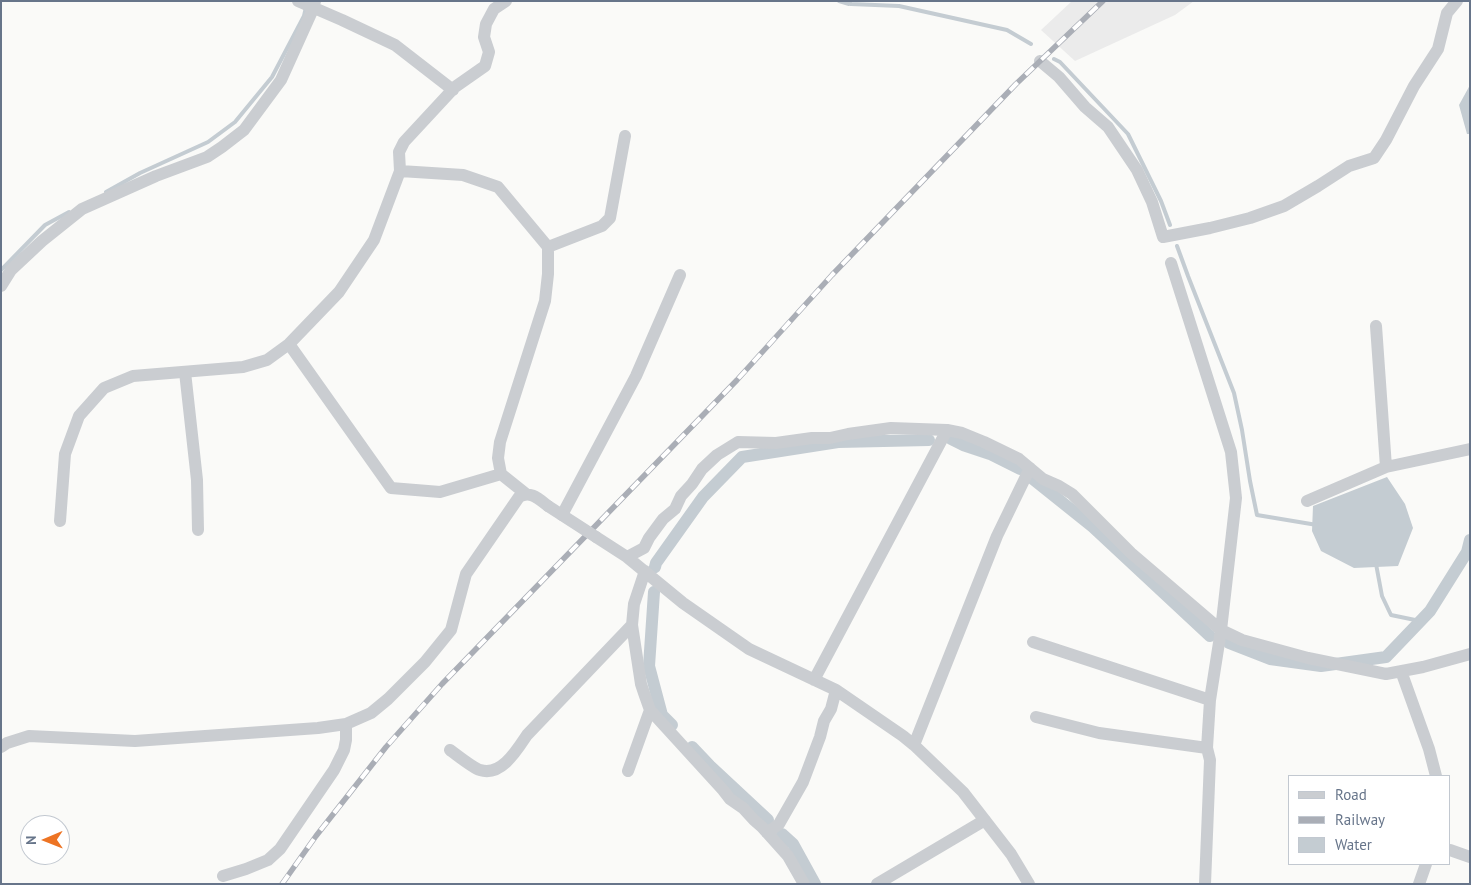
<!DOCTYPE html>
<style>
body{margin:0}
#map{position:relative;width:1471px;height:885px;overflow:hidden;background:#fafaf8;font-family:"PT Sans",sans-serif}
canvas{display:block}
.frame{position:absolute;inset:0;border:2px solid #67758a;pointer-events:none}
.legend{position:absolute;left:1288px;top:775px;width:162px;height:90px;box-sizing:border-box;background:#fff;border:1px solid #c2c8d0;margin:0;padding:6px 9px;list-style:none;font-size:15px;color:#67758a}
.legend li{display:flex;align-items:center;gap:10px;height:25px}
.legend b{width:25px;border:1px solid #c2c8d0}
.north{position:absolute;left:20px;top:815px;width:50px;height:50px;box-sizing:border-box;background:#fff;border:1px solid #c2c8d0;border-radius:50%;rotate:269deg;font-size:14px;font-weight:700;line-height:20px;text-align:center;color:#67758a}
.north::after{content:'';display:block;margin:auto;width:18px;height:22px;background:#ed7424;clip-path:polygon(50% 0,100% 100%,50% 72%,0 100%)}
</style>
<div id="map">
<canvas width="1471" height="885"></canvas>
<div class="frame"></div>
<ul class="legend">
<li><b style="height:6px;background:#cacdd1"></b>Road</li>
<li><b style="height:6px;background:#aaaeb6"></b>Railway</li>
<li><b style="height:14px;background:#c4ccd2"></b>Water</li>
</ul>
<div class="north">N</div>
</div>
<script>
const ctx = document.querySelector('canvas').getContext('2d');
ctx.lineJoin = 'round';
function paint(path, color) { ctx.fillStyle = color; ctx.fill(path, 'evenodd'); }
function stroke(path, color, width, dash) { ctx.strokeStyle = color; ctx.lineWidth = width; ctx.lineCap = dash ? 'butt' : 'round'; ctx.setLineDash(dash || []); ctx.stroke(path); }
paint(new Path2D(`
 M1072,1H1194L1175,15L1075,61L1041,30Z`), '#ebebeb');
paint(new Path2D(`
 M1470,85V134H1467L1459,105Z
 M1387,477L1405,504L1413,528L1398,566L1354,568L1321,551L1312,531L1313,506Z`), '#c4ccd2');
stroke(new Path2D(`
 M839,1L849,4
 M848,1L851,4L899,6L1007,30L1031,44
 M1054,59L1060,62L1128,134L1161,201L1170,225
 M106,192L140,173L208,142L235,122L272,77L304,16L306,7
 M1177,246L1188,276L1234,393L1242,430L1250,481L1257,515L1317,525
 M1,270L45,225L69,212
 M1376,564L1382,596L1391,615L1420,621`), '#c4ccd2', 4);
stroke(new Path2D(`
 M951,439L963,445L990,454L1020,469
 M1033,479L1093,527L1210,636
 M655,567L656,563L703,497L742,457L838,442L929,440
 M654,592L649,666L662,715L672,725
 M1229,643L1270,659L1321,666L1386,657L1430,611L1467,552L1470,540
 M692,747L710,766L768,820
 M782,834L793,844L815,884`), '#c4ccd2', 12);
stroke(new Path2D(`
 M298,1L342,20L395,45L453,90
 M1040,61L1059,77L1085,107L1108,127L1137,170L1152,202L1163,237L1210,228L1250,218L1284,206L1318,186L1349,166L1374,158L1386,140L1414,86L1438,49L1447,13L1457,1
 M400,171L463,175L498,187L548,247V274L545,301L500,442L498,458L501,474L526,494
 M548,247L602,226L610,218L625,136
 M1171,263L1231,452L1236,498L1221,630L1210,700L1207,748L1210,760L1205,884
 M1,286L11,270L42,241L82,209L156,176L207,157L222,147L244,130L281,80L313,9L315,1
 M1376,326L1386,467
 M289,344L391,488L440,492L501,474
 M185,372L197,480L198,530
 M1307,501L1386,467L1470,449
 M562,515L636,376L680,275
 M60,521L65,454L79,416L104,388L133,376L243,367L267,360L289,344L339,292L374,240L400,171L399,152L404,142L455,87L485,66L489,52L484,37L486,24L494,9L506,1
 M596,537L627,557L683,603L749,649L836,690L903,736L914,745L963,792L1011,854L1029,884
 M627,557L644,548L649,538L663,519L675,509L681,496L692,484L702,469L717,455L738,442L776,443L812,438H830L848,434L891,428L947,430L962,433L984,442L1019,459L1043,479L1059,486L1072,494L1131,553L1221,630L1242,640L1308,658L1386,674L1423,667L1470,654
 M645,571L634,604L632,625L641,684L644,693L650,710L723,790L730,799L743,808L754,820L762,827L788,856L804,884
 M1033,642L1210,700
 M1401,671L1429,749L1436,776
 M814,680L947,430
 M1036,717L1099,733L1207,748
 M914,745L997,536L1030,468
 M1,747L7,743L29,736L135,741L318,728L346,724L371,713L388,699L425,662L451,630L466,574L519,497C530,490 539,499 548,506
 M450,750C457,755 473,768 480,770C501,777 517,750 527,735L632,625
 M628,771L650,710
 M767,833L779,824L803,782L820,737L824,721L831,709L836,690
 M1450,850L1470,857
 M223,876L246,869L268,860L280,849L334,770L344,750L346,740V724
 M877,884L985,820
 M1419,884L1426,864`), '#cacdd1', 12);
const rail = new Path2D(`
 M282,884L316,836L386,747L442,684L737,380L832,275L1016,84L1103,1`);
stroke(rail, '#aaaeb6', 5.5);
stroke(rail, '#fff', 4, [11]);
stroke(new Path2D(`
 M548,506L596,537`), '#cacdd1', 12);
</script>
